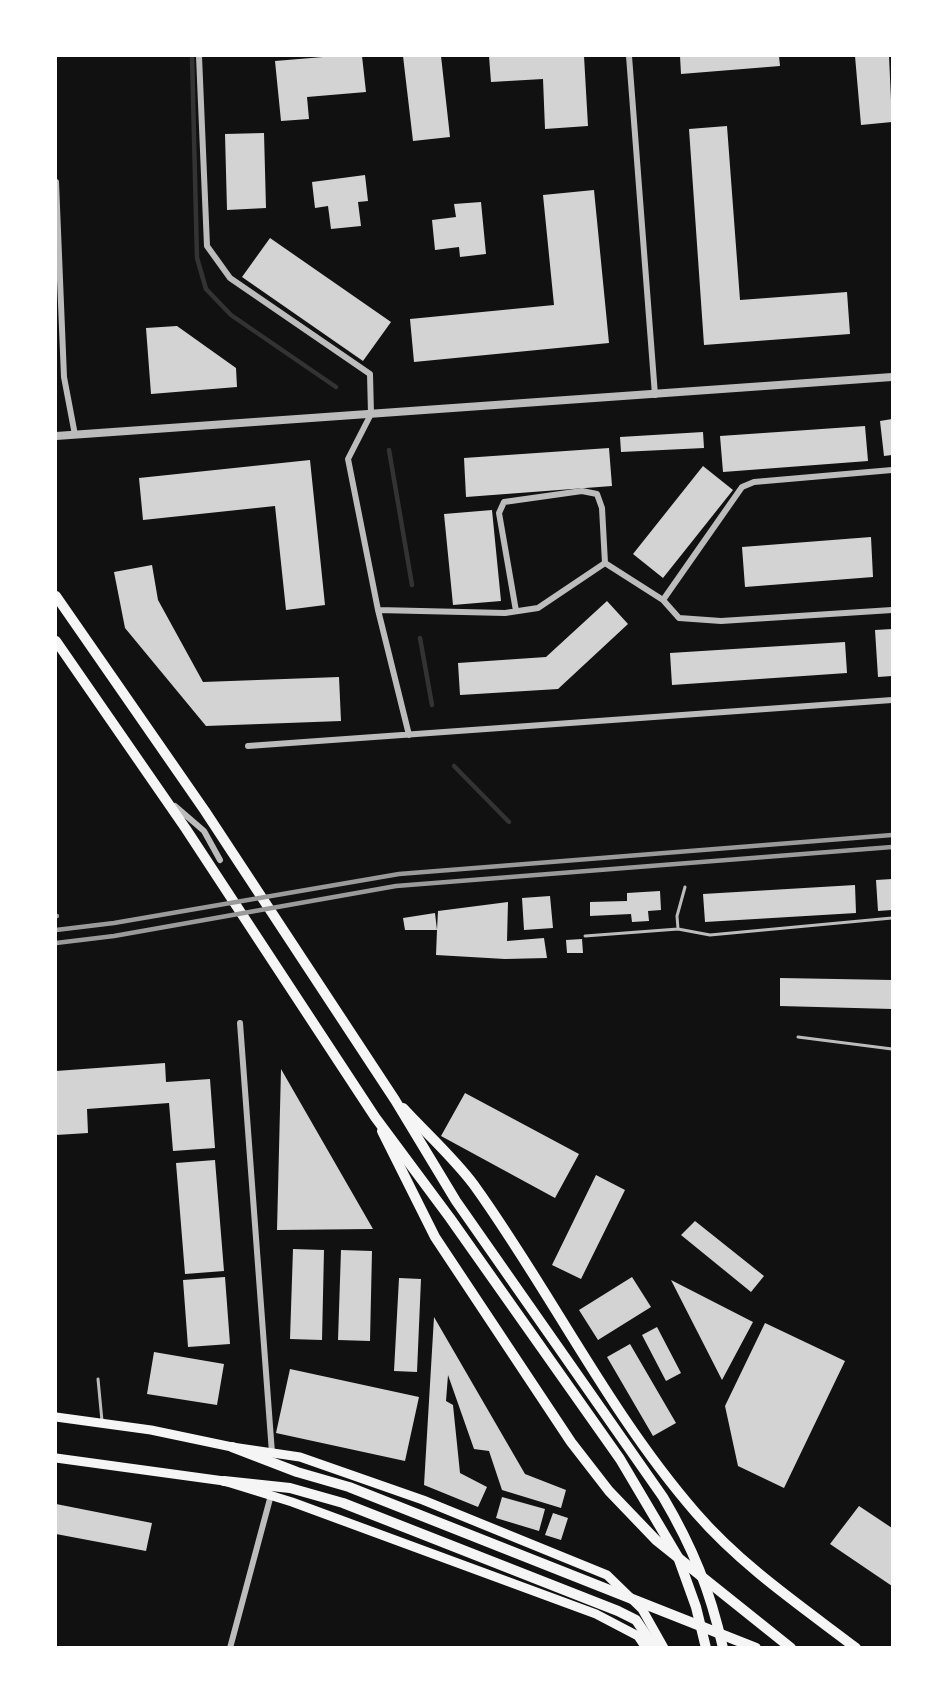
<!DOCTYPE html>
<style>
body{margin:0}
#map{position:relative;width:948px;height:1703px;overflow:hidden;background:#111;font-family:Lato,sans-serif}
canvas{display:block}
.frame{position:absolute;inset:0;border:57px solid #fff;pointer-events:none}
</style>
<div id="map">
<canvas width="948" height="1703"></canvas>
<div class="frame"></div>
</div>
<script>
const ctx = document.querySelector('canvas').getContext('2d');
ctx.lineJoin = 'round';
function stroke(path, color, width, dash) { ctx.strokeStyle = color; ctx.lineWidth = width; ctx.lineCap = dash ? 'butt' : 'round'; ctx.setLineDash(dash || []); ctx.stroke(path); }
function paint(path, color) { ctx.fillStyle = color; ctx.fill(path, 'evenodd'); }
stroke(new Path2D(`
 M192,56L197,258L206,289L231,315L336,387
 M389,450L412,585
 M420,638L432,705
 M454,766L509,822`), '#333', 4.5);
paint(new Path2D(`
 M335,56H362L366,92L307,97L309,119L281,121L275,61Z
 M403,56H441L450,137L413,141Z
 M489,56H584L588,126L545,129L543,79L491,82Z
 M680,56H779L780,66L681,74Z
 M855,56H889L892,122L861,125Z
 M727,126L740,300L847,292L850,334L704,345L689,129Z
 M264,133L266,208L227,210L225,134Z
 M365,175L368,201L358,202L361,226L331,229L328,206L315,208L312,182Z
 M594,190L609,343L414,362L410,319L554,305L543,195Z
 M481,202L486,254L460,257L459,247L435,250L432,220L456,217L454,204Z
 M270,238L391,322L363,361L242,277Z
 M177,326L236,368L237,387L151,394L146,328Z
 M892,419V455L884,456L880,421Z
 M865,426L868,461L723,472L720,436Z
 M703,432L704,448L621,452L620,437Z
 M609,448L612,486L466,497L464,458Z
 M310,460L325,605L286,610L275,506L143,520L139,478Z
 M703,466L733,490L663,578L633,554Z
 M492,510L501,601L453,605L444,514Z
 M871,537L873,577L745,587L742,547Z
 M152,565L158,600L203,682L339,677L341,721L206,726L125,628L114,572Z
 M607,601L628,624L558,689L460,695L458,663L546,657Z
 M892,629V676L878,677L875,630Z
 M845,642L847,673L672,685L670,653Z
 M892,879V910L878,911L876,880Z
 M855,885L856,913L705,922L703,894Z
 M660,891L661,910L648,911L649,921L632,922L631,914L590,916V902L627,901V893Z
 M550,896L553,928L524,930L522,898Z
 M508,902L507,941L544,938L547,958L505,959L436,955L437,930H405L403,918L435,913L437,930L438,911Z
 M582,939L583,953H567L566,940Z
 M780,978L892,980V1009L780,1006Z
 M165,1063L166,1082L210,1079L215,1148L173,1151L169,1103L87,1109L88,1133L56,1135V1071Z
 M281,1069L373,1229L277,1230Z
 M465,1093L579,1154L555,1198L441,1136Z
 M215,1160L224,1271L185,1274L176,1163Z
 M596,1175L625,1190L581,1279L552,1265Z
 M695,1221L764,1276L751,1292L681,1235Z
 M293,1249L324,1250L322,1340L290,1339Z
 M341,1250L372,1251L370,1341L338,1340Z
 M225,1277L230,1344L188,1347L183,1280Z
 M632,1277L651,1307L598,1340L579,1310Z
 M399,1278L421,1279L417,1372L394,1371Z
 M671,1280L753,1322L722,1380Z
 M434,1317L525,1474L566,1490L561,1508L502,1490L489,1451L474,1449L448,1375L446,1401L453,1405L460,1473L487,1487L478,1507L424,1485Z
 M765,1323L845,1361L784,1488L738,1466L725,1406Z
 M657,1327L681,1373L666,1381L642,1335Z
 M630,1344L676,1423L653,1436L607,1357Z
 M154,1352L224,1364L217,1405L147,1394Z
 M290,1369L419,1397L405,1461L276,1433Z
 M502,1497L545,1509L539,1531L496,1518Z
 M56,1504L152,1523L146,1551L56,1534Z
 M859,1506L892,1528V1586L830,1544Z
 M553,1513L568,1518L561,1540L545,1535Z`), '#d3d3d3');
stroke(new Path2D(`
 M678,929L677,916L685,887
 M585,936L678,929L710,935L892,918
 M798,1037L892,1049
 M98,1379L102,1421`), '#bcbcbc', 3);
stroke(new Path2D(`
 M199,56L207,246L230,278L370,374L371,414L348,459L378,610L409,735
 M629,56L655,395
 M56,182L64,377L75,435
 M663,600L742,487L754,482L892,470
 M378,610L505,613L538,608L605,563L663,600L679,618L721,621L892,610
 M516,611L499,513L504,502L582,491L597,494L602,508L605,563
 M248,746L892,700
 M175,806L204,831L220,860
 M240,1023L272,1453
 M230,1648L271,1495`), '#bcbcbc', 6);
stroke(new Path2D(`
 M56,436L892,377`), '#bcbcbc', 8);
stroke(new Path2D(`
 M56,1417L151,1430L232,1447L300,1457L423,1500L607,1575L642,1609L664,1648
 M56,1458L224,1481L292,1502L596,1614L638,1636L646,1648`), '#f5f5f5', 9);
stroke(new Path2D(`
 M403,1108C426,1133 454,1158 474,1185C551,1292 609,1413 696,1513C742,1566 801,1606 856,1648
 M382,1131L435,1237L571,1442L609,1491L656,1540L791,1648
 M232,1447L297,1472L349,1487L756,1648
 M224,1481L290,1488L343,1503L618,1611L636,1620L655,1648`), '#f5f5f5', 10);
stroke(new Path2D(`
 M56,596L205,811L395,1100L456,1201L663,1497C693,1548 710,1590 723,1648
 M56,641L186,829L375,1117L450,1218L620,1459L678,1557L696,1607L706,1648`), '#f5f5f5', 10);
stroke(new Path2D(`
 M56,916H57
 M56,930L114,923L399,874L892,835
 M56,943L114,936L396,886L892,847`), '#9a9a9a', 4.5);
</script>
